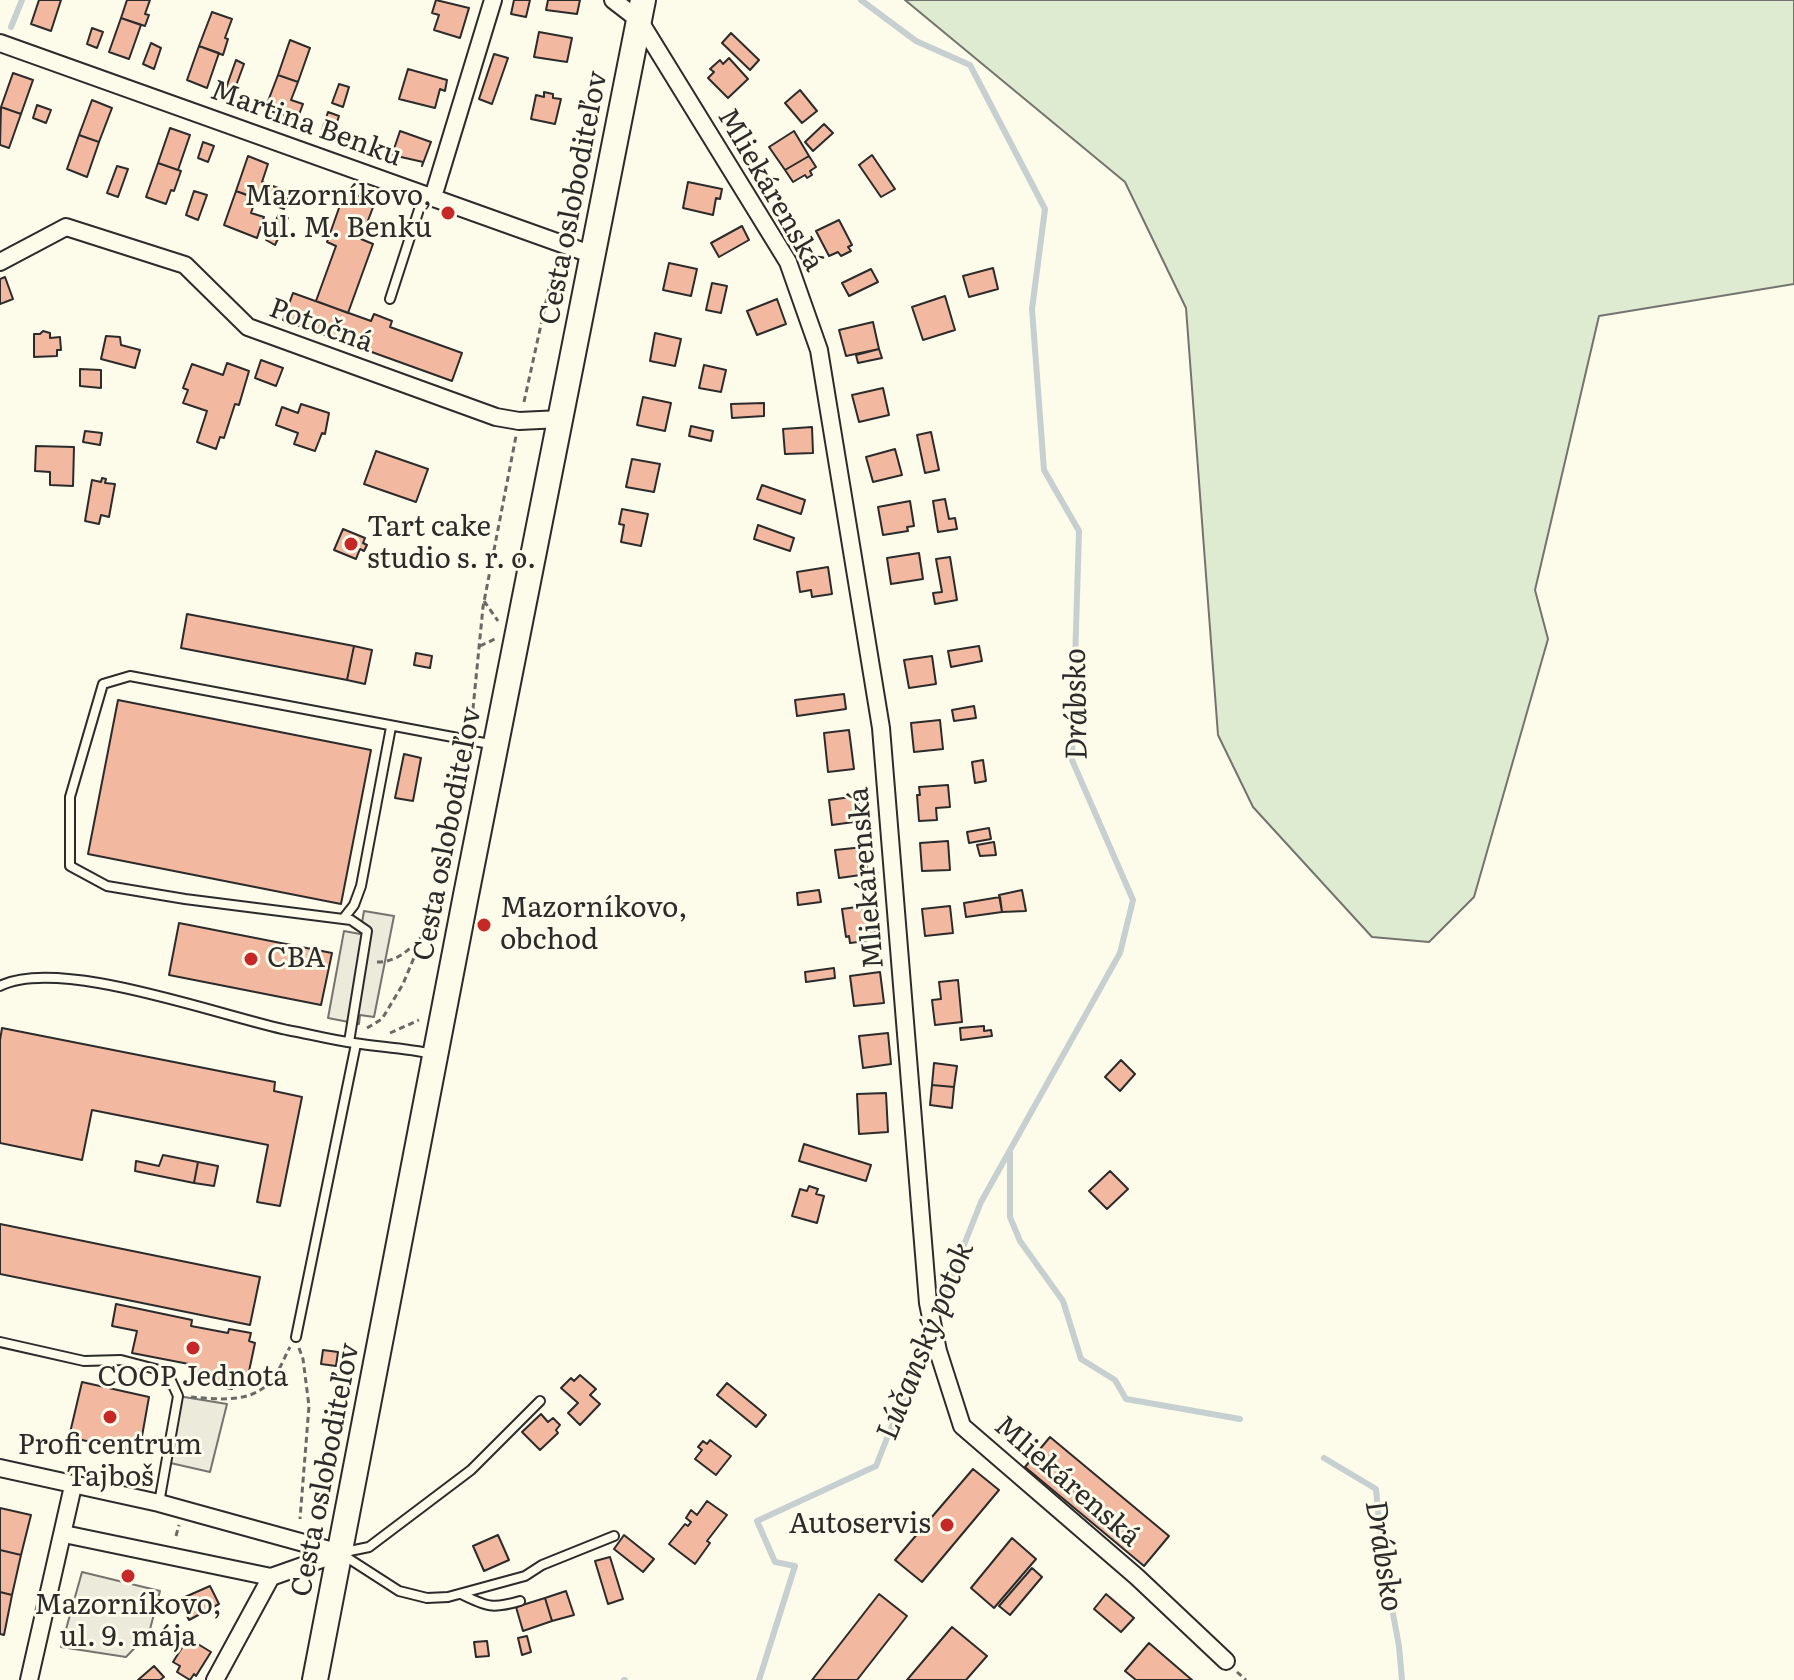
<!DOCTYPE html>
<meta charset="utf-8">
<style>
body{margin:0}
canvas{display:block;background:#fdfbea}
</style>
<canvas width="1794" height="1680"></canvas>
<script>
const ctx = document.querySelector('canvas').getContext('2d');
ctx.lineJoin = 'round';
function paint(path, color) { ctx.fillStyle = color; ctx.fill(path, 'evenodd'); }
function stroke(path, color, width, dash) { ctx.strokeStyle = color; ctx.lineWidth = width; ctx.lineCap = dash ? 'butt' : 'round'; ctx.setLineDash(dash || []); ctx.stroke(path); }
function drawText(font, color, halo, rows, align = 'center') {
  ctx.font = font + ' Literata,serif'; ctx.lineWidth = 6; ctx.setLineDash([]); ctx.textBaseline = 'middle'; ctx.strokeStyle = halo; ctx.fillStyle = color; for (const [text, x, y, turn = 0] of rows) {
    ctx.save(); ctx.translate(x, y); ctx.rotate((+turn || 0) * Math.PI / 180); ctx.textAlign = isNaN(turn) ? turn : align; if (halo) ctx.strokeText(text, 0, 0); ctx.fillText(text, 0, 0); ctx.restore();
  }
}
const green = new Path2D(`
 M905,0H1794V284L1599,316L1535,590L1548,639L1474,897L1429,942L1372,937L1253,807L1218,735L1186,308L1125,182Z`);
paint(green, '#deebd1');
stroke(green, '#74746e', 2);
const parking = new Path2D(`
 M364,911L394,916L374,1017L360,1015L359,1024L328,1018L344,931L360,934Z
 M178,1396L227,1404L210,1472L166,1462Z
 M82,1572L160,1591L149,1633L126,1657L61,1647Z`);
paint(parking, '#eceadb');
stroke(parking, '#74746e', 2);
stroke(new Path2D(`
 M861,0L916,41L970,65L1045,209L1032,309L1044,470L1079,531L1072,760L1133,900L1120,953L981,1202L935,1318
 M11,27L22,0
 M1010,1153V1217L1020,1241L1063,1301L1081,1359L1115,1380L1126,1399L1240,1419
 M1324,1458L1376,1489L1382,1555L1399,1646L1402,1680
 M624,1680H625
 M759,1680L795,1566L775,1562L757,1521L876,1466L929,1332`), '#c7d0d0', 6);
const building = new Path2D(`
 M39,0H61L51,31L31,24Z
 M127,0H150L145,14L149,15L145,26L121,18Z
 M436,0L469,8L460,38L434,30L439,15L432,13Z
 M514,0H530L526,17L511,14Z
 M548,0H580L577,14L546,10Z
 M212,12L232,19L225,38L228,39L223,55L199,46Z
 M121,18L141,25L129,59L109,52Z
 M92,28L103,32L97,48L87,44Z
 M539,32L572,38L567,62L534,57Z
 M731,33L759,60L750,70L722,43Z
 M290,40L310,48L298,82L278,75Z
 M151,43L161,48L154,69L143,64Z
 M199,46L219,53L207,88L187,80Z
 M494,54L508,58L492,104L479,99Z
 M729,58L748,79L728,98L708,78L714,72L710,69L720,60L723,64Z
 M236,60L244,64L234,91L226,88Z
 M408,69L447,80L445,91L440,89L435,108L399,99Z
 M13,73L33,80L21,114L1,107Z
 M278,75L298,82L291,100L303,104L297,120L265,109Z
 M339,84L349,87L343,107L332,103Z
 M800,90L817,111L802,123L785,103Z
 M544,92L553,94V98L561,99L555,124L531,119L536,95L544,97Z
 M92,100L112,108L99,142L79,135Z
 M37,105L51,110L46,123L33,118Z
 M1,107L21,114L9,148L0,145Z
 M328,112L339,116L333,134L322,130Z
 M824,124L833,133L813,151L805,142Z
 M170,128L190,135L178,170L158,163Z
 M400,131L431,142L422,166L423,162L392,155Z
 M794,131L809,156L785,170L769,147Z
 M79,135L99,142L87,177L67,169Z
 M203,142L214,146L208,162L198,158Z
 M872,155L895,189L881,197L859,165Z
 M248,156L268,164L262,182L289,192L284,209L236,191Z
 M809,156L816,167L810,171L812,175L807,178L805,175L793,182L785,170Z
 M158,163L181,171L174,191L171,190L166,204L146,197Z
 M117,166L128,169L118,197L107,193Z
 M688,182L722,189L720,199L716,198L713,215L683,208Z
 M194,191L207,195L198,220L186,215Z
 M236,191L256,198L251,213L264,217L257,238L224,225Z
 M345,191L375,202L361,239L373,244L348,313L316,301L336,246L327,242Z
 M279,214L288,218L275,245L266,240Z
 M839,220L852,245L848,247L851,251L841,256L838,252L829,256L816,231Z
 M742,226L749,240L719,257L711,243Z
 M669,263L697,269L691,296L663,290Z
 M993,268L998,289L969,297L963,276Z
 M871,269L878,282L849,296L842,283Z
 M5,277L13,299L0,304V279Z
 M712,283L727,286L721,313L706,310Z
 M293,293L371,321L374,314L392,321L390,327L462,353L452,381L283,320Z
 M945,296L955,330L923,340L912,307Z
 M777,299L786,324L757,335L747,311Z
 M873,322L879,349L846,356L839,330Z
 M43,331L50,333V338L60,337L61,350H57V356L34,357V334H40Z
 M655,333L681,339L675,366L650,361Z
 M106,336L120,337L121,345L140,350L135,368L101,359Z
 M879,349L882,358L858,363L856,355Z
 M261,360L283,368L276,386L255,378Z
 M227,363L249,371L239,405L235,404L224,438L220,437L216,449L197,442L207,411L183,403L188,390L183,388L192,364L223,375Z
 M704,365L726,370L721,392L699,388Z
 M80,369L101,370V388L80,386Z
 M883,388L889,415L859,422L852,395Z
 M643,397L671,403L665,431L637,425Z
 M764,403V416L732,418L731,404Z
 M301,404L329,413L325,434L322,433L315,451L294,444L298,433L276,425L282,407L298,413Z
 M691,426L713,431L711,441L689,436Z
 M812,427L813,453L785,454L783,429Z
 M85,431L102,433L100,445L83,442Z
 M931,432L939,470L925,473L917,435Z
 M36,446L74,447L73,486L50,485V472L35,471Z
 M895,449L902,475L873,482L866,457Z
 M376,451L428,469L416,502L364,484Z
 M632,459L660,464L654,492L626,487Z
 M102,478L106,479L105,483L115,484L109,517L101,515L99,524L85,521L92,480L101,482Z
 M762,485L805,500L801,514L757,499Z
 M945,499L949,519L955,518L957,529L938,532L933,501Z
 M910,501L914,526L907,527L908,531L883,535L878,507Z
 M622,509L648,514L641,546L621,542L624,525L619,524Z
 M758,525L794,538L790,551L754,539Z
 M343,529L365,538L363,543L367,545L364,551L360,549L356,559L334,550Z
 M919,553L923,579L891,584L887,558Z
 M950,557L957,600L935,604L933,593L942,592L936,559Z
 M828,567L832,594L812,597L811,590L800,592L797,572Z
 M187,614L354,646L347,680L181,648Z
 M354,646L372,650L365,684L347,680Z
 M979,646L982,661L951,667L948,651Z
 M416,653L432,656L430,668L414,665Z
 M932,656L936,684L909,688L904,660Z
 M844,694L846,709L797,716L795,700Z
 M118,700L371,750L341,904L88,854Z
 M974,706L976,718L954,721L952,710Z
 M940,720L943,749L914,752L911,723Z
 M849,730L854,769L828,772L824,733Z
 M404,754L421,758L413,801L395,798Z
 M983,760L986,781L975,783L972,762Z
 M948,785L950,807L936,808L937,820L919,821L917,795H920L919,787Z
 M858,796L861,821L832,825L829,800Z
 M989,828L991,839L969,843L967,832Z
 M948,841L950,870L922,871L920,843Z
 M994,842L996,855L980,856L977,845Z
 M864,847L868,874L839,878L835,850Z
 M819,890L821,902L798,905L797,893Z
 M1022,890L1026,911L1002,912L999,895Z
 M1000,897L1002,912L966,917L964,903Z
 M871,905L875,933L865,934L866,941L850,943L849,936L846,937L842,909Z
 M950,906L953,933L925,936L922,909Z
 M179,923L332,953L321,1005L169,975Z
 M834,968L835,978L806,982L805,972Z
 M880,972L884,1003L854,1006L850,976Z
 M958,980L962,1022L935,1025L932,1000L941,999L939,982Z
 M984,1026V1031L991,1030L992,1036L961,1040L960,1028Z
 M2,1028L275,1082L274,1091L302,1097L280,1206L257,1202L268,1145L92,1110L82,1160L0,1143V1040Z
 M888,1033L891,1064L863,1068L859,1036Z
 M1121,1060L1135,1074L1120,1091L1105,1077Z
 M934,1063L957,1066L954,1087L932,1085Z
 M932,1085L954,1087L952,1108L930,1105Z
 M886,1093L888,1132L859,1134L857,1094Z
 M804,1144L871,1165L866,1181L799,1161Z
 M163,1155L198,1162L194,1183L135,1171L136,1161L159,1166Z
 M198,1162L218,1166L214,1186L194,1183Z
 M1110,1171L1128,1189L1107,1209L1089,1191Z
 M809,1186L818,1189L816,1194L824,1196L817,1223L792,1216L800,1189L807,1191Z
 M0,1224L260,1277L250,1325L0,1274Z
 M116,1304L192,1320L191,1326L228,1333L229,1329L251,1333L249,1341L255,1343L248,1376L235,1373L232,1389L190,1381L194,1365L132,1353L137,1331L112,1326Z
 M323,1350L338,1352L336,1366L321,1364Z
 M580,1375L596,1389L590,1395L600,1404L580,1425L568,1413L578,1403L561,1388L571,1378L574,1381Z
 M82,1382L149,1397L139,1453L69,1437Z
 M727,1383L766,1415L756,1427L717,1395Z
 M541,1414L548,1422L553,1418L560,1425L556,1430L558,1433L540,1450L522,1432Z
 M1050,1437L1169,1536L1144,1566L1025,1467Z
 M710,1440L731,1456L716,1475L695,1459L702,1450L698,1447L703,1441L707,1444Z
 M973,1469L999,1490L922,1582L895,1560Z
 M707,1501L727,1515L707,1541L710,1543L695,1564L669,1544L685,1524L688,1526L691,1522L686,1518L691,1510L697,1515Z
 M0,1508L31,1515L21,1555L0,1550Z
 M498,1535L509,1560L484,1571L473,1546Z
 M624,1535L654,1559L643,1572L614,1549Z
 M1012,1538L1036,1559L994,1608L971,1588Z
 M0,1550L21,1555L12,1595L0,1592Z
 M610,1557L623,1599L608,1604L595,1561Z
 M1032,1568L1042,1577L1010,1615L999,1606Z
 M210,1586L219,1604L189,1620L180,1602L186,1599L185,1597Z
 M566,1591L574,1615L552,1621L545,1598Z
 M0,1592L12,1595L4,1635L0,1634Z
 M879,1594L907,1616L857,1680H812Z
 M1106,1594L1134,1618L1121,1632L1094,1609Z
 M545,1598L552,1621L523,1631L516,1607Z
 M952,1627L987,1656L966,1680H907Z
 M527,1636L531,1652L522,1655L518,1638Z
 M188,1638L211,1652L196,1676L194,1674L190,1680L177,1672L180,1666L173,1662Z
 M487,1641L489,1656L476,1657L474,1642Z
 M1149,1643L1192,1680H1136L1125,1671Z
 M154,1666L164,1677L160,1680H138Z`);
paint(building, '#f2b8a0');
stroke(building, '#2b2b2b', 2);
const service = new Path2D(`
 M390,299L424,194
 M391,727L361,886L354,905L343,919L185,899L107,886L70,866V797L103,684L130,676L495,745
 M343,919L351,920L367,931L349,1042
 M0,986C59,956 220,1016 287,1030C309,1034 331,1040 354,1043C380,1047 406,1048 433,1054
 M296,1337L356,1044
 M0,1342L84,1361L121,1360L167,1372L178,1396L159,1503
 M540,1401L471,1470L369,1547L340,1553L399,1591L427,1598L448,1597L525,1576L542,1565L614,1536
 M461,1594C487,1607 493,1609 520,1601`);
const minor = new Path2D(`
 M613,0L639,20L788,262L819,350L881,728L928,1303L938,1351L962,1426L1137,1577L1226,1661
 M0,43L593,255
 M433,197L493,0
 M0,262L66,227L185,265L248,327L496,417L519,421L561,419
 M0,1468L159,1503L340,1553
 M64,1534L271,1577
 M29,1680L73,1486
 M215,1680L271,1577L339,1553`);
const secondary = new Path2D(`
 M315,1680L466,895L643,0`);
stroke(service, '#2b2b2b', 12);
stroke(minor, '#2b2b2b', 20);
stroke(secondary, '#2b2b2b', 28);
stroke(new Path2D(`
 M524,402L555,261
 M484,601L498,621
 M480,646L495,639
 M471,729L483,607L516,436
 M454,836L468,753
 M377,962C403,963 423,936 438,916
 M367,1028L382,1019L403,984L423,936
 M390,1033L419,1020
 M299,1348L303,1359L309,1406L300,1519
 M191,1397C217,1399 251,1404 271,1381C279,1372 284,1358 290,1347
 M176,1536L179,1525
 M1237,1672L1246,1680`), '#6a6964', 3, [6, 4]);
stroke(service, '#fdfbea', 8);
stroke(minor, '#fdfbea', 16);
stroke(secondary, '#fdfbea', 24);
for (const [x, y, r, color] of [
 [448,213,8,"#c62828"],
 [351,544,8,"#c62828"],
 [484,925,8,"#c62828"],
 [251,959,8,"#c62828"],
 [193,1348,8,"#c62828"],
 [110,1417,8,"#c62828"],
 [947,1525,8,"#c62828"],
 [128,1576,8,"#c62828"]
]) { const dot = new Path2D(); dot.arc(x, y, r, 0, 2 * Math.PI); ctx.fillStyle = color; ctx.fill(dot); stroke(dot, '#fdfbea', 3); }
drawText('28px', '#2b2b2b', '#fdfbea', [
 ["Martina Benku",306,124,20],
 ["Mliekárenská",770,190,60],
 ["Cesta osloboditeľov",574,198,-79],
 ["Potočná",321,326,20],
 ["Cesta osloboditeľov",448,834,-79],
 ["Mliekárenská",867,878,-95],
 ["Cesta osloboditeľov",326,1470,-79],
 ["Mliekárenská",1067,1482,41]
]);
drawText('28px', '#2b2b2b', '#fdfbea', [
 ["Mazorníkovo,",432,197,"right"],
 ["ul. M. Benku",432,229,"right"],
 ["Tart cake",367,528],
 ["studio s. r. o.",367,560],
 ["Mazorníkovo,",500,909],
 ["obchod",500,941],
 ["CBA",267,959],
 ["COOP Jednota",193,1378,"center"],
 ["Profi centrum",110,1446,"center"],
 ["Tajboš",110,1478,"center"],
 ["Autoservis",931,1525,"right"],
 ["Mazorníkovo,",128,1606,"center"],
 ["ul. 9. mája",128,1638,"center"]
], 'left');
drawText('italic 30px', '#2b2b2b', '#fdfbea', [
 ["Drábsko",1077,704,-91],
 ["Lúčanský potok",926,1341,-68],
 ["Drábsko",1383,1556,81]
]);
</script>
